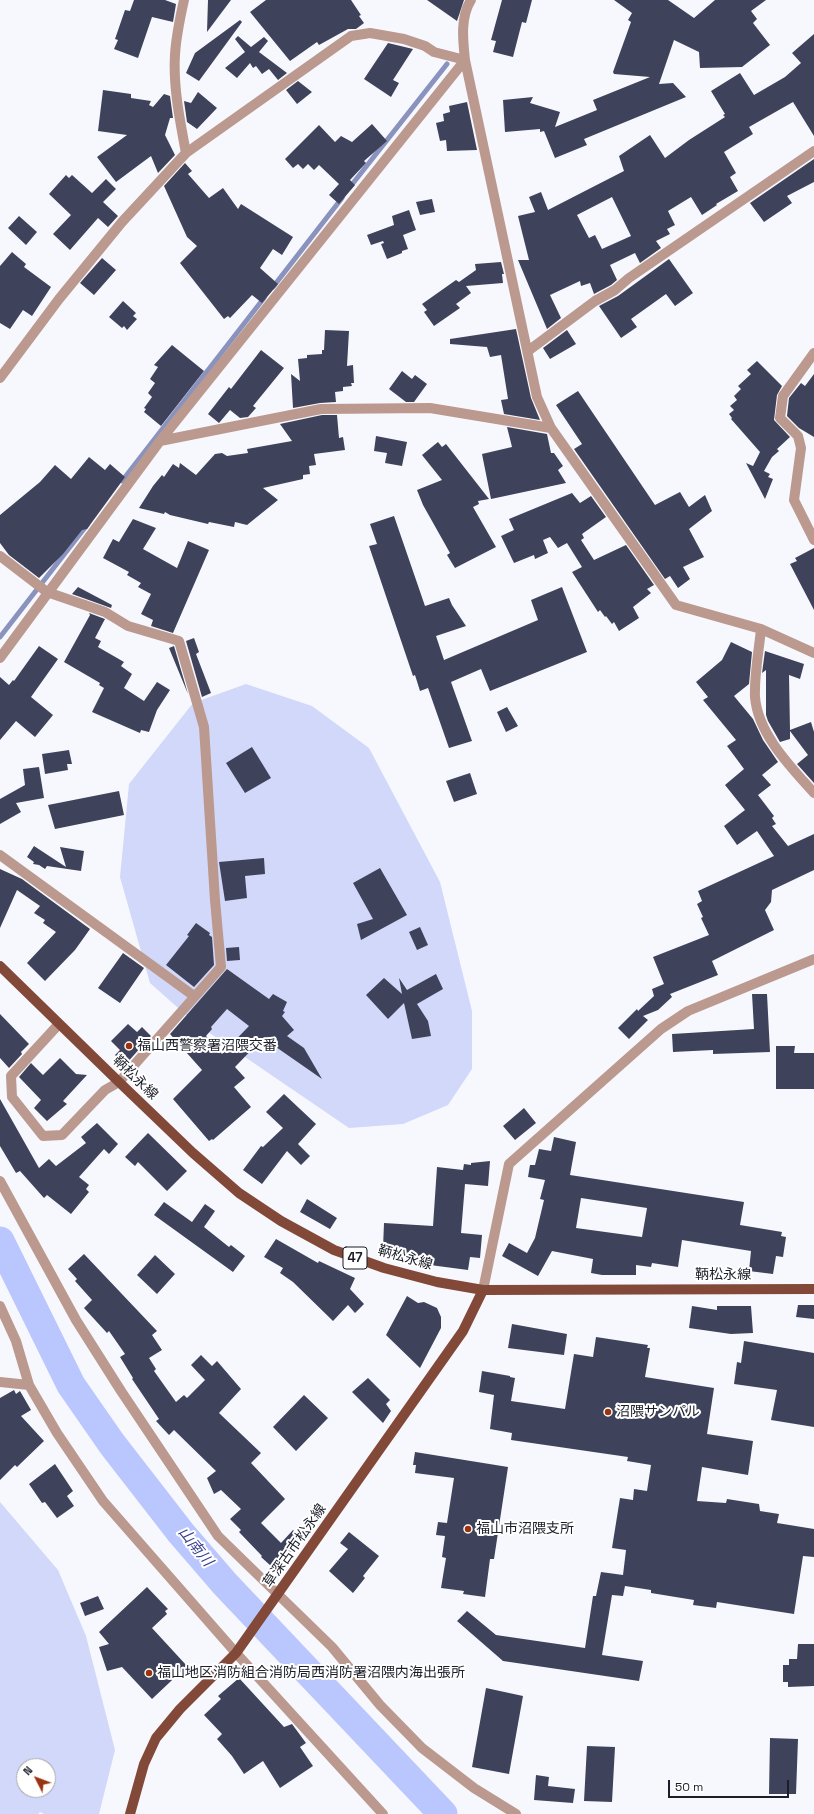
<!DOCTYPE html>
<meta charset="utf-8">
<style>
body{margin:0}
#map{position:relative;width:814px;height:1814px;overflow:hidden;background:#f7f8fe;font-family:"Space Grotesk",sans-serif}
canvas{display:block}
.north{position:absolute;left:16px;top:1758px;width:40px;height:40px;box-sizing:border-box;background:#fff;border:1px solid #a4a5a9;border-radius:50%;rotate:312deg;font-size:11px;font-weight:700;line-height:16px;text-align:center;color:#1b1d28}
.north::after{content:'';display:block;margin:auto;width:14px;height:18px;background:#9a340f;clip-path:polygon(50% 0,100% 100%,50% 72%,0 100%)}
.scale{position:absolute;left:668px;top:1780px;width:121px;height:18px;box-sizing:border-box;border:2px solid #1b1d28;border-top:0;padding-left:5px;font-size:12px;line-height:14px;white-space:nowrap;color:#1b1d28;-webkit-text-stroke:3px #fff;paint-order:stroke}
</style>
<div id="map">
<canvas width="814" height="1814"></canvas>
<div class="north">N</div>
<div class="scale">50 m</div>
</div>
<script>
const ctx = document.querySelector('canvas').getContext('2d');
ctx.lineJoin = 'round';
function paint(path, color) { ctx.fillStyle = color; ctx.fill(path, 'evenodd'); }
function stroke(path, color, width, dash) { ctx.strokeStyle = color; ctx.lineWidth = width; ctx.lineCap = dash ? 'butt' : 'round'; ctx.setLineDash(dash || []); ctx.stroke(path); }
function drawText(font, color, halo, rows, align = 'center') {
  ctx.font = font + ' "Space Grotesk","Noto Sans JP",sans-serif'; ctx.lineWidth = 4; ctx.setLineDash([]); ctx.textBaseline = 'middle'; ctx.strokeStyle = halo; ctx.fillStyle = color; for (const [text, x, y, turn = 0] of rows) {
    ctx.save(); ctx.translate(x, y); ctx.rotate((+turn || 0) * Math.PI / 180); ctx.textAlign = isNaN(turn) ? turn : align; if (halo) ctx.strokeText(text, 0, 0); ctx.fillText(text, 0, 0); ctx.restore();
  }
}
paint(new Path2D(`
 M246,684L312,706L369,748L440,882L472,1011V1069L448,1105L403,1124L349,1128L195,1023L150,983L120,877L129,784L193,703Z
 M0,1502L58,1570L86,1636L115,1750L99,1814H44L40,1812L38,1814H0ZM24,1766H48V1790H24Z`), '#d1d8f9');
stroke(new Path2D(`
 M350,187L447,64
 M273,287L342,198
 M122,481L264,298
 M0,637L87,525`), '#8a93be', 5);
stroke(new Path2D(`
 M0,1241L71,1385L112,1444L181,1533L225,1584L443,1814`), '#bac6fe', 29);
paint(new Path2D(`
 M134,0H165L176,4L173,22L152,17L138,58L114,49L118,40L115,39L125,10L130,11Z
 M208,0H231L207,32Z
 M266,0H351L361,15L359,16L364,23L356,29H348L319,45L317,42L290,61L250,12Z
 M427,0H464L457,21Z
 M502,0H532L526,23L522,22L513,57L493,52L496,41L491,40Z
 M614,0H668L694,18L715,0H766L751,11L757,19L753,23L770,45L742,67L700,68L699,52L674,40L659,84L673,83L686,97L584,139L587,145L555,158L544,131L540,132V129L505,132L503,100L533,97L530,103L560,112L555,127L597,110L593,100L650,77L614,74L613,72L631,22L628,20L632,13Z
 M240,20L242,22L199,81L186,73L195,53Z
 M814,34V136L793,102L749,127L753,134L724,152L736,173L730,177L738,191L716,204L717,205L702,215L691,197L668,211L675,225L667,229L670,234L656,241L661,248L640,263L635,253L610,265L617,280L611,285L594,294L590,283L581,286L580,281L550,295L561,318L547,329L518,260H529L518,216L535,212L529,197L541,192L548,210L583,192L624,171L619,156L650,135L665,158L689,140L725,117L723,115L725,114L711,91L740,73L754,95L785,77L801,63L792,53ZM612,197L631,236L602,249L595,235L589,238L577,215Z
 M238,36L251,47L264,37L268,41L259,52L287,73L278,80L269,69L262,74L256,66L253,68L250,63L237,78L225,68L245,52L235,39Z
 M388,43L413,49L393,80L399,83L391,97L364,79Z
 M298,81L312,92L297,104L286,90Z
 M103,90L131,94V98L151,101L149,105L153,107L164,94L170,96L173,118H170L165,135L175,155L158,173L151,156L116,182L97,157L127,135L98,131Z
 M198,92L217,108L197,129L187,122L184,101L191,103Z
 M467,102L477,150L447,151L446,140L440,141L436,123L444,121L443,114L450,112L449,106Z
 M372,124L387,141L364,161L366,163L350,180L355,185L339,204L329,195L339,184L319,165L314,170L308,164L303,169L298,164L293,168L285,159L319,125L335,142L341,136L352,142Z
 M814,159V182L787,196L792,203L764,222L750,203Z
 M185,163L192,171L188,174L209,198L223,188L238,209L241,204L293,237L282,255L273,249L260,268L278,284L262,303L252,295L230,318L228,316L224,319L180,263L197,246L187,237L164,186Z
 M66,175L69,178L72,175L92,193L106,179L116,189L103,202L118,216L108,227L98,218L70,250L53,234L71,215L49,194Z
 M432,199L435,212L420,215L416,202Z
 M409,210L416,230L403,235L408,249L402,251V253L387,259L381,244L384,243L383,241L371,245L367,235L394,225L392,216Z
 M19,216L37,232L26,245L8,228Z
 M12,252L26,264L24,267L51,287L32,316L23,310L10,329L0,323V266Z
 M102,258L116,270L94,295L80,283Z
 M669,259L693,293L675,306L666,294L631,319L637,327L621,338L599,306L618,296Z
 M501,262L504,274H502L503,283L466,286L471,293L456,304L460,308L434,326L424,312L427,310L422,304L456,280L459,282L476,270L475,264Z
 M123,301L136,313L133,316L137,319L127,330L124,326L122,328L109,317Z
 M516,329L531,398L540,420L504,414L501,400L508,399L501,355L490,357L487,347L450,344V339Z
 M325,330L349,331L347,366L353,365L354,383H351L352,386L343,387V391L335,392L336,402L320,403L293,408L291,374L300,381L298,359L307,358V355L322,354V350H324Z
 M567,330L576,344L550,359L543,348Z
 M172,345L204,371L161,426L144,412L146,409L144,408L152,397L148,393L155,383L150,379L158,367L154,365Z
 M261,350L284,368L253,406L256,408L248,417L240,418L230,410L219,423L208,414L229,387L231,389Z
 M757,361L782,386L777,395L774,420L790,437L777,449L779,451L772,457L764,471L770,474L768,477L773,479L765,499L746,463L753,466L760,452L731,419L732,418L729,414L734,410L730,406L737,400L734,396L741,389L738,386L751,374L747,370Z
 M402,371L412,379L415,375L427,384L414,402H406L389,389Z
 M814,374V437L799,428L787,416L789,398L801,383L805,386Z
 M578,391L655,505L680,492L689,507L705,495L712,511L689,529L704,557L683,567L690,579L678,588L670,576L665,579L574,449L582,444L556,405Z
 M322,415H337L339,438L343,437L345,450L314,454L316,465L309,466L310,474L303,475V479L263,488L278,500L247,525L235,522L234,527L209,522L208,524L170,515L165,512L164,514L139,508L153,486L162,475L164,477L173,464L179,468L180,463L196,475L215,454L222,453L227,456L248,453L247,449L292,441L280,424Z
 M507,427L547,434L551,453H554L563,466L558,470L566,483L491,499L482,454L512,447Z
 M376,436L407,442L402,466L385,463L387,453L374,451Z
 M438,442L442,447L446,444L489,499L478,501L479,504L473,507L496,547L455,568L447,555L450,553L423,505L417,490L442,480L422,455Z
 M89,457L105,470L110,464L125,477L87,529L82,530L63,554L39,578L9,555L0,543V515L40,482L55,465L71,479Z
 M572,493L580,503L591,496L606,517L582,534L584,538L581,540L594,560L626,545L654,585L647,589L651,593L633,607L639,618L619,631L614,622L612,624L606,616L605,617L600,610L598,612L572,572L582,567L567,543L558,548L550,537L543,540L548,553L535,559L534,555L514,563L501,536L514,530L509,519Z
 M394,516L425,606L449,598L452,605L466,626L436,636L444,660L538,620L531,600L562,587L587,652L490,691L481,669L451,682L472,741L449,748L428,688L420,691L415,675L413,676L369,546L377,544L370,524Z
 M133,519L156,528L143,549L177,568L188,541L209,550L173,633L151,626L153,620L141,614L151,594L138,587L141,583L127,575L129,572L103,558L113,539L119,542Z
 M814,548V610L790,564L797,561L795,558Z
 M78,587L112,605L111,608L72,594Z
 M89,613L105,619L95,638L101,641L98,647L124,662L121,666L132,674L124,688L144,701L157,682L170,690L157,710L149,732L141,730L140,733L92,712L104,688L99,685L100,683L64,662L90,615Z
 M194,638L199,652L196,654L211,693L202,697L186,641Z
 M731,642L752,652L749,684L734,696L753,719L763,740L778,762L762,775L771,785L758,795L774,816L772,818L776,824L772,826L788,846L814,834V870L772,890L771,902L765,910L774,930L712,961L718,975L670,994L672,997L658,1010L643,1016L648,1020L629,1039L618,1028L637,1009L638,1011L654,996L652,989L664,984L653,957L709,935L701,918L703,917L697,904L702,901L698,891L774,856L757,831L737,845L724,826L745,810L725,785L744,769L727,746L736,740L703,700L708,697L696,682L722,660Z
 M39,646L58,659L31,697L53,715L35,737L16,721L0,740V677L9,685L13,680L14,681Z
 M174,646L188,694L169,648Z
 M765,651L804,664L800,679L789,675L790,730L811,722L814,732V783L797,764L808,755L790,731V739L780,742L768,721L766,715V670L762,673Z
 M507,707L518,726L506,732L497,712Z
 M252,747L271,778L245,793L226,763Z
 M69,750L72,764H67L68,770L45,774L42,754Z
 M39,767L44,798L16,803L21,812L0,824V799L25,785L23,769Z
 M470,773L477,794L454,802L446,781Z
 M119,791L124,815L55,829L48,805Z
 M34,846L66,867L60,847L84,851L81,871L47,866L45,869L39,865L33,864L34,862L27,857Z
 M264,858L265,874L245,876L247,898L225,901L219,862Z
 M380,868L407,915L361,940L357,924L373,919L353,883Z
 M0,869L22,879L90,929L75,950L45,981L27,963L56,932L43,923L45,920L34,913L40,906L17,890L0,928Z
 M196,923L210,933L209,935L212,937L214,965L194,987L166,965L189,936L187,935Z
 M420,927L428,945L417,950L409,932Z
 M239,947L240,960L227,961L226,948Z
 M123,953L144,968L120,1003L98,988Z
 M227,969L269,999L273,994L287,1002L283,1011L285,1012L282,1016L294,1030L287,1036L304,1048L322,1079L263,1038L235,1067L245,1078L234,1087L251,1107L213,1140L212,1139L209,1141L173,1099L202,1070L170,1034ZM227,1009L249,1026L222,1054L206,1036L212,1029L211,1027Z
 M436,974L443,989L417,1004L428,1021L431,1036L412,1039L404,1003L388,1019L366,995L384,978L402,994L399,978L407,990Z
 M752,994H767L770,1052L713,1054V1050L673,1052L672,1034L754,1029Z
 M0,1014L29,1044L21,1052L22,1054L9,1068L0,1058Z
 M128,1024L137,1032L142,1027L151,1036L125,1065L115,1055L120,1050L111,1041Z
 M776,1046H795L794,1053H814V1089H776Z
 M60,1058L76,1074L87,1075L63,1101L67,1104L47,1121L34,1108L41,1100L19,1077L31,1063L43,1075Z
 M284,1094L316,1124L298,1144L310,1156L301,1165L287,1151L262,1184L243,1170L261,1146L263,1147L283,1128L266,1112Z
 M0,1099L39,1168L49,1159L56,1166L86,1143L81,1137L97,1123L118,1144L109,1154L104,1149L79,1177L89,1185L86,1189L89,1192L71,1214L47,1195L44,1198L20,1171L16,1173L0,1146Z
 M524,1108L536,1123L515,1140L503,1126Z
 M148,1133L187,1171L167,1191L138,1162L135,1166L125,1157Z
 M554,1137L576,1142L570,1175L744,1202L740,1225L782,1232L781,1236L786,1237L783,1257L776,1256L773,1274L749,1271L751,1251L682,1240L678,1267L652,1263L651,1267L636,1265V1275H602L591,1273L593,1259L552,1251L538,1276L502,1256L509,1243L527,1253L535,1238L544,1200L540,1199L545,1180L528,1177L530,1165H535L539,1149L551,1151ZM581,1198L647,1208L642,1237L576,1228Z
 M490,1161L488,1186L465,1184L461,1233L482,1235L480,1258L470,1257L468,1270L430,1265L400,1256L401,1249L383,1248L384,1223L433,1226L437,1167L463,1170L464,1164L471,1165V1163Z
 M307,1199L337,1218L330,1229L300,1212Z
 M164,1202L192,1222L205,1204L215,1211L204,1227L229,1247L231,1245L245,1256L233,1272L154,1215Z
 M276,1239L318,1263L319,1261L355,1278L350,1289L364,1304L355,1313L348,1305L333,1321L293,1282L280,1273L283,1268L264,1257Z
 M84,1254L157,1331L152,1335L162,1350L149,1358L156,1369L154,1371L176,1402L184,1395L187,1398L205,1380L191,1365L201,1355L212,1366L217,1361L241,1389L219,1413L261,1453L251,1463L285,1499L261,1523L281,1543L293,1530L302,1538L277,1568L272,1564L271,1566L261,1557L262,1556L239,1532L241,1530L230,1519L241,1509L221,1490L214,1494L207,1478L216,1471L174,1430L169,1435L156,1421L159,1419L132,1379L133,1378L120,1357L125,1354L109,1331L107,1333L84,1308L92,1300L75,1281L77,1279L68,1269Z
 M155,1255L175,1274L157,1294L137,1275Z
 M407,1296L418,1303L424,1302L437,1308L441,1317V1328L420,1368L386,1335Z
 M798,1305H814V1319L796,1317Z
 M692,1306L717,1310V1306H751L753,1333L731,1334L689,1328Z
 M512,1324L567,1334L564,1355L508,1348Z
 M596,1337L648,1345L647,1348H650L645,1377L714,1388L707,1434L753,1441L748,1475L702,1467L697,1501L726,1503L727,1499L759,1504L760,1511L779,1514L777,1523L814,1529V1557L803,1556L794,1614L717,1602L716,1608L693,1605L694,1600L651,1593V1590L625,1586L623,1596L612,1595L602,1655L643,1661L639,1681L503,1661L457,1621L467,1611L496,1635L585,1648L593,1596H596L601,1572L623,1575L626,1550L612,1548L620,1498L633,1500L634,1489L647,1491L651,1465L627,1461L628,1457L511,1440L512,1433L490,1429L494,1395L479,1392L482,1371L510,1376V1377L515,1378L511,1401L565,1409L574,1354L593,1357Z
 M744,1341L814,1353V1427L771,1420L777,1390L734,1384L737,1362L741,1363Z
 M368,1378L390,1400L386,1404L391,1411L383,1423L352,1392Z
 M14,1390L16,1394L20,1391L31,1410L21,1416L44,1441L17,1467L15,1465L0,1480V1398Z
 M304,1395L328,1418L296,1451L273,1427Z
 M415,1452L508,1467L494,1559H490L485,1597L463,1594L464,1591L441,1588L446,1558L442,1557L445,1536L436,1535L438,1522L447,1523L454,1478L415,1473L416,1465H413Z
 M55,1464L73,1491L67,1496L74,1506L57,1518L45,1502L42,1503L29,1484Z
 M349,1532L379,1556L363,1576L365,1578L353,1593L329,1571L348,1549L340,1543Z
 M147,1587L168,1609L165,1611L167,1614L152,1628L187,1666L152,1699L122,1667L107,1671L99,1647L109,1644L99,1632Z
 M98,1596L104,1609L85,1616L80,1603Z
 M798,1644H814V1686L788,1687V1682H783V1665H789V1659H797Z
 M239,1678L284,1727L292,1724L306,1743L300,1747L313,1766L280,1788L263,1761L244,1774L232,1756L217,1739L222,1734L204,1715L221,1699L218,1696Z
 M486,1688L523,1696L509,1774L472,1767Z
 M770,1738L798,1739L796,1794H769Z
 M587,1746L615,1747L612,1802L584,1801Z
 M536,1775L549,1777L548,1786L575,1789L573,1803L534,1800Z`), '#3e435b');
stroke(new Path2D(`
 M184,0C180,18 176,36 175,55C173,87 180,121 186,153
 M471,0C460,17 463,41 465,60L537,397L551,428L676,605L761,629L814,653
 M528,351L595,301L615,290L629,278L814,151
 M814,353L783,396L780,418L798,436L801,448L794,500L814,540
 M0,378L59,299L122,222L186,153L351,36L370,33L404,39L425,46L434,52L465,60L160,441L0,658
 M160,441L321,409L430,408L551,428
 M0,556L47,592L105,612L128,626L179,641L204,727L215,900L221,967L119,1082L105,1090L62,1135L43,1136L12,1097L11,1076L58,1025
 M761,629C759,650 754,676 755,697C758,734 790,766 814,793
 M0,855L194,996
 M0,1181L76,1320L121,1391L218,1536L332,1647L380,1705L422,1748L474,1788L516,1814
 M483,1290L509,1164L661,1029L688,1011L814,959
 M0,1306L16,1341L29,1385L57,1433L103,1501L236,1653L383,1814
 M0,1382L29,1385`), '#bc998e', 10);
stroke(new Path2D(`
 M0,966L119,1082L193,1153L239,1193L281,1221L334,1250L384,1268L437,1282L483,1290L814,1289
 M130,1814L144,1764L156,1738L180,1709L236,1653L463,1331L483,1290`), '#834938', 10);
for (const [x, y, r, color] of [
 [129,1046,4,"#9a340f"],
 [608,1412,4,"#9a340f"],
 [468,1529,4,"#9a340f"],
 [149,1673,4,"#9a340f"]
]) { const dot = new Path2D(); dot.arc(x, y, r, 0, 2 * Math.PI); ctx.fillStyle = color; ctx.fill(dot); stroke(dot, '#fff', 1.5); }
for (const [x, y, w] of [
 [355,1258,24]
]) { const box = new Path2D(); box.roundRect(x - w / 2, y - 11, w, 22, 3); ctx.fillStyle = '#fff'; ctx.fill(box); stroke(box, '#1b1d28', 1); }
drawText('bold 13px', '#1b1d28', null, [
 ["47",355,1258]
]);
drawText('14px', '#1b1d28', '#fff', [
 ["福山西警察署沼隈交番",137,1046],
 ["沼隈サンパル",616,1412],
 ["福山市沼隈支所",476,1529],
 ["福山地区消防組合消防局西消防署沼隈内海出張所",157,1673]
], 'left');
drawText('14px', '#1b1d28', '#fff', [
 ["鞆松永線",135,1078,44],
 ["鞆松永線",405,1258,16],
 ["鞆松永線",723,1275],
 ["草深古市松永線",295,1546,-55]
]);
drawText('italic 15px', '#373f8d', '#fff', [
 ["山南川",195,1547,51]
]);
</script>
